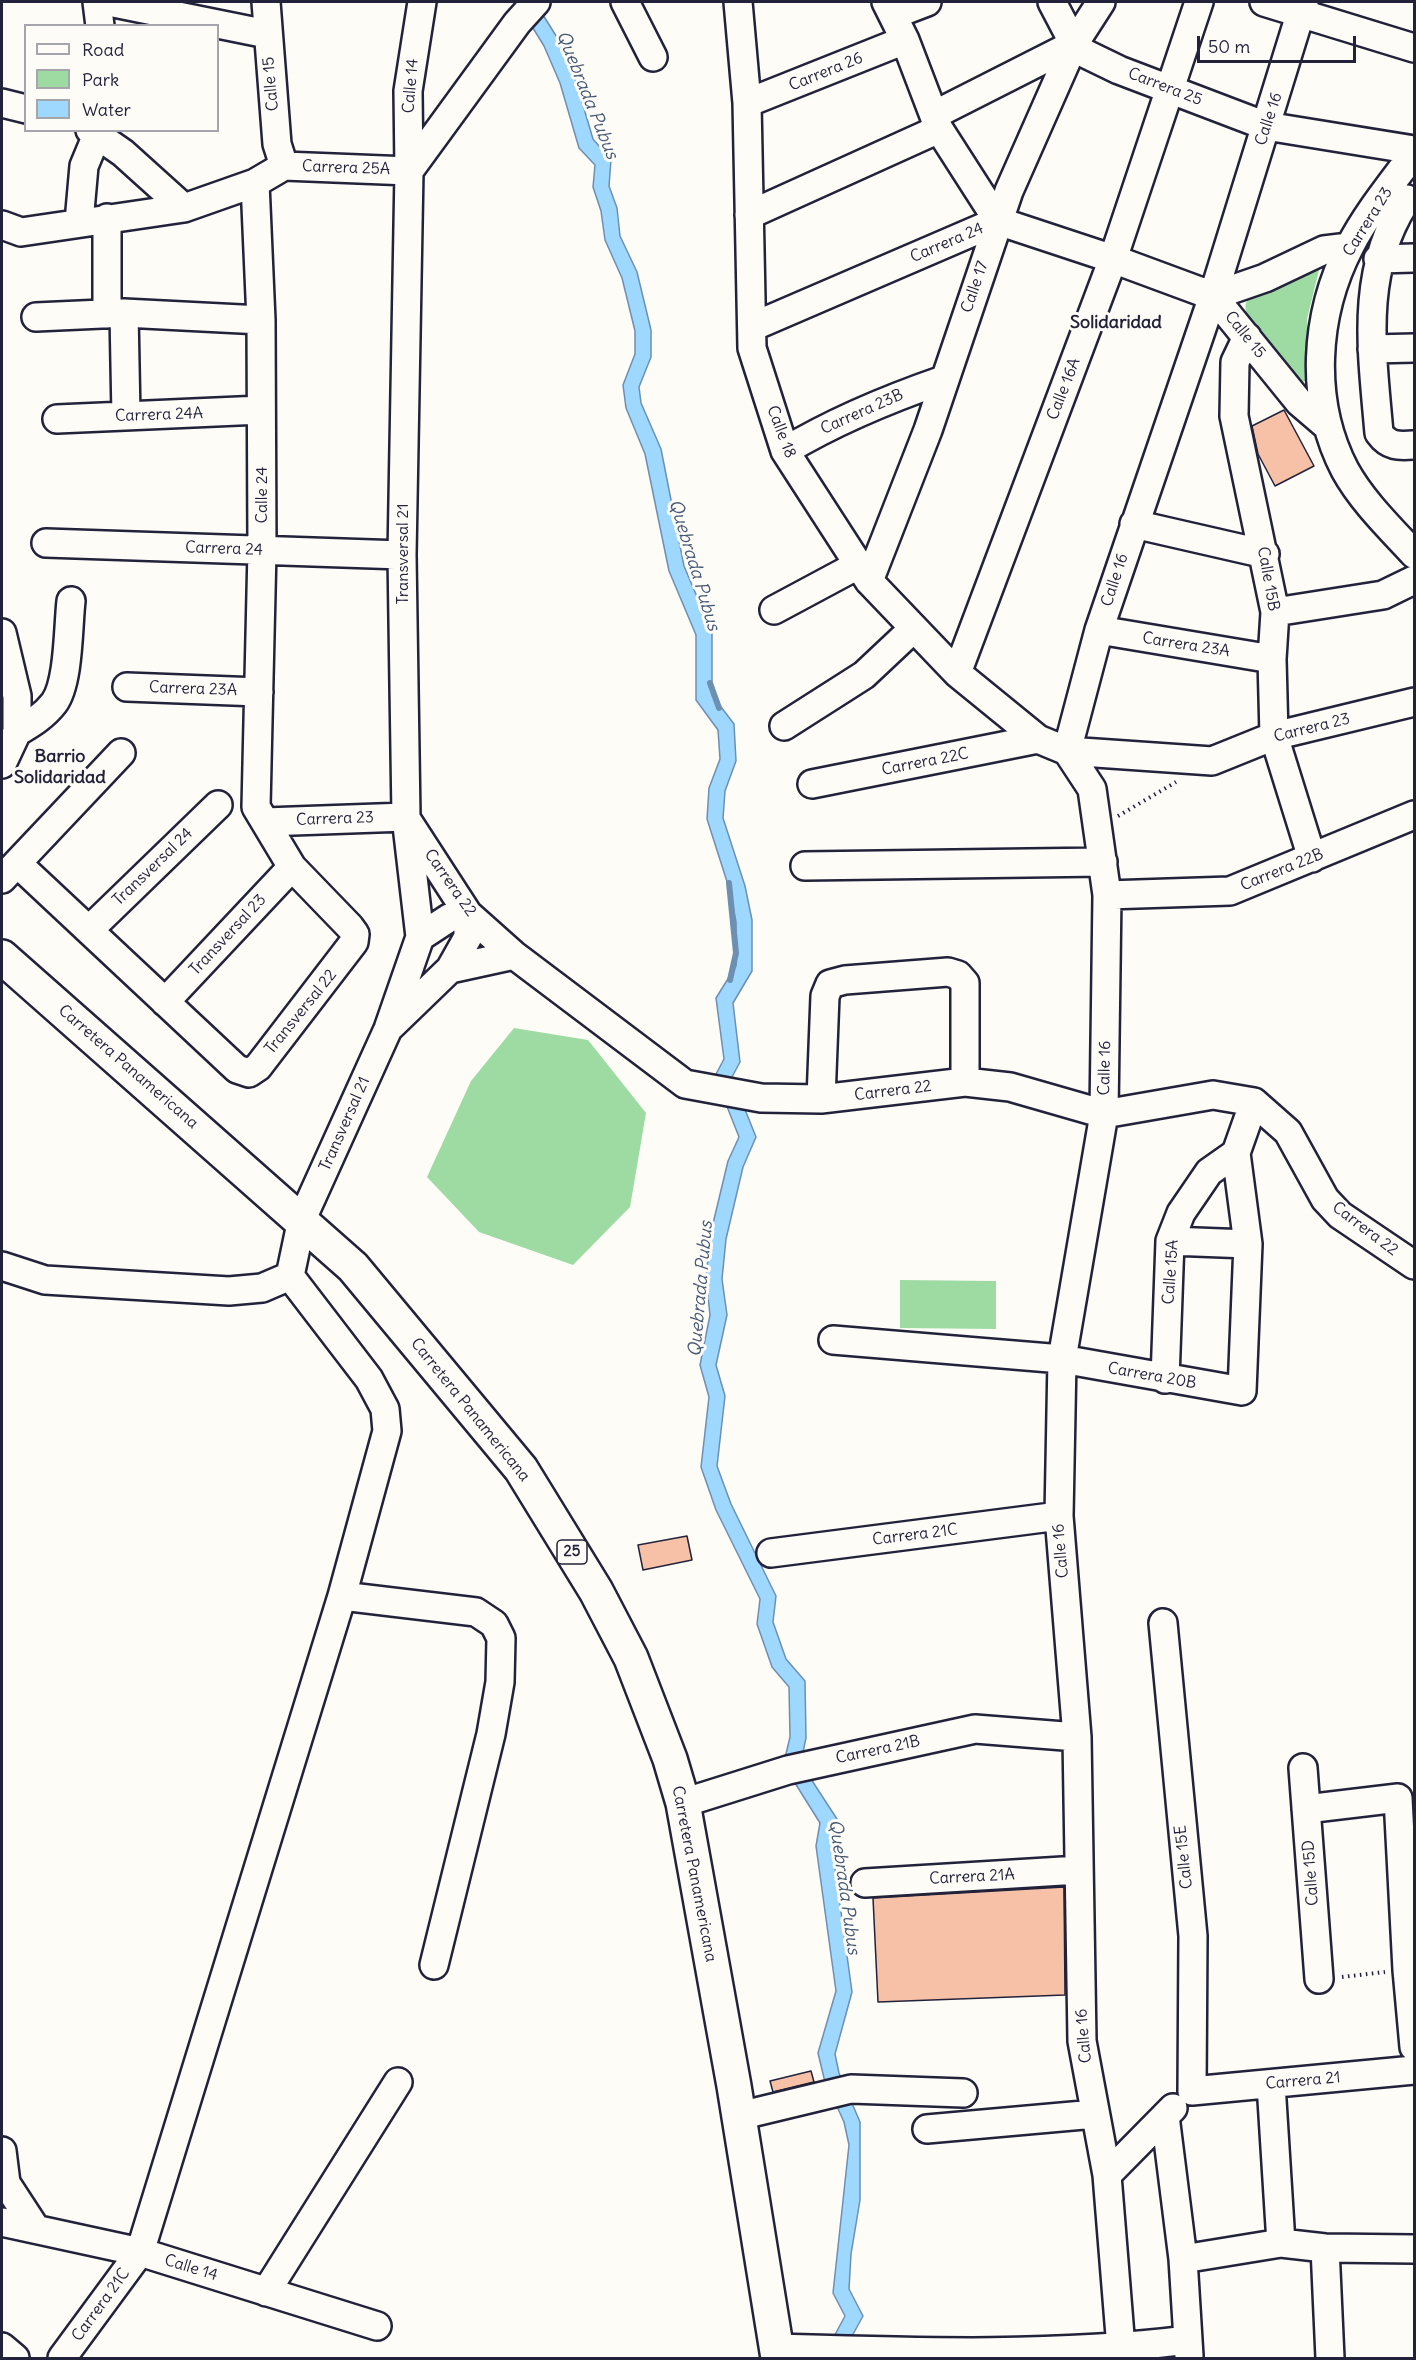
<!DOCTYPE html>
<style>
body{margin:0}
#map{position:relative;width:1416px;height:2360px;overflow:hidden;background:#fdfcf7;font-family:Delius,sans-serif}
canvas{display:block}
.frame{position:absolute;inset:0;border:3px solid #22223b;pointer-events:none}
.legend{position:absolute;left:24px;top:24px;width:195px;height:108px;box-sizing:border-box;background:#fdfcf7;border:2px solid #a5a5ac;margin:0;padding:8px 10px;list-style:none;font-size:18px;color:#22223b}
.legend li{display:flex;align-items:center;gap:12px;height:30px}
.legend b{width:30px;border:2px solid #a5a5ac}
.scale{position:absolute;left:1197px;top:36px;width:159px;height:27px;box-sizing:border-box;border:3px solid #22223b;border-top:0;padding-left:8px;font-size:18px;line-height:21px;white-space:nowrap;color:#22223b;-webkit-text-stroke:4px #fdfcf7;paint-order:stroke}
</style>
<div id="map">
<canvas width="1416" height="2360"></canvas>
<div class="frame"></div>
<ul class="legend">
<li><b style="height:8px;background:#fdfcf7"></b>Road</li>
<li><b style="height:16px;background:#9ddba3"></b>Park</li>
<li><b style="height:16px;background:#9fd8ff"></b>Water</li>
</ul>
<div class="scale">50 m</div>
</div>
<script>
const ctx = document.querySelector('canvas').getContext('2d');
ctx.lineJoin = 'round';
function paint(path, color) { ctx.fillStyle = color; ctx.fill(path, 'evenodd'); }
function stroke(path, color, width, dash) { ctx.strokeStyle = color; ctx.lineWidth = width; ctx.lineCap = dash ? 'butt' : 'round'; ctx.setLineDash(dash || []); ctx.stroke(path); }
function drawText(font, color, halo, rows, align = 'center') {
  ctx.font = font + ' Delius,sans-serif'; ctx.lineWidth = 6; ctx.setLineDash([]); ctx.textBaseline = 'middle'; ctx.strokeStyle = halo; ctx.fillStyle = color; for (const [text, x, y, turn = 0] of rows) {
    ctx.save(); ctx.translate(x, y); ctx.rotate((+turn || 0) * Math.PI / 180); ctx.textAlign = isNaN(turn) ? turn : align; if (halo) ctx.strokeText(text, 0, 0); ctx.fillText(text, 0, 0); ctx.restore();
  }
}
paint(new Path2D(`
 M1320,266L1307,319L1308,380L1299,383L1250,321C1246,312 1242,305 1250,297Z
 M514,1028L588,1040L646,1113L630,1207L573,1265L479,1232L427,1177L471,1081Z
 M900,1280L996,1281V1329L900,1328Z`), '#9ddba3');
const water = new Path2D(`
 M517,2H535L558,39L575,78L593,139L611,160L609,186L617,208L620,236L637,272L651,330V357L639,387L641,403L661,449L684,566L712,632V695L734,724L736,761L725,791L723,818L745,886L752,920V971L733,1003L740,1062L732,1077L756,1137L743,1167L726,1239L722,1279L727,1315L716,1365L725,1396L717,1466L731,1504L776,1596L773,1622L786,1659L805,1681L806,1738L802,1757L809,1776L837,1819L832,1846L852,1992L835,2054L839,2073L860,2122V2200L851,2254L849,2289L863,2316L840,2358L824,2355L845,2316L833,2293L849,2145L844,2122L824,2078L818,2053L836,1991L816,1846L820,1823L795,1783L785,1758L790,1737L789,1687L772,1667L757,1624L760,1599L716,1510L701,1467L709,1397L700,1365L710,1315L706,1279L710,1236L728,1161L739,1137L715,1076L724,1059L716,998L736,966V922L730,891L707,819L709,788L720,759L718,730L696,700V635L669,571L645,454L626,408L623,385L635,354V331L622,278L605,240L601,211L593,187L595,165L579,148L560,83L544,46Z`);
paint(water, '#9fd8ff');
stroke(water, '#6d8fb1', 1.5);
stroke(new Path2D(`
 M710,683L719,708
 M729,883L736,953L730,980`), '#6d8fb1', 6);
const building = new Path2D(`
 M1284,410L1314,466L1275,486L1258,454L1252,426Z
 M687,1536L692,1560L643,1570L638,1545Z
 M1064,1887L1065,1995L878,2002L873,1898Z
 M811,2071L814,2082L773,2092L770,2081Z`);
paint(building, '#f6c1a7');
stroke(building, '#22223b', 1.5);
const minor = new Path2D(`
 M97,2L100,26
 M109,2L267,34
 M266,2L277,144L284,166
 M625,2L653,57
 M738,2L747,103L752,348L785,451L869,581L957,673L1038,739L1067,751L1212,761L1274,736L1414,702
 M886,2L905,40L939,129L998,221
 M1052,2L1074,44L1086,54L1119,70L1266,126L1414,150
 M1264,2L1414,48
 M893,15L927,2
 M2,103L26,109
 M747,103L905,40
 M934,115L1074,44
 M90,130L123,153L184,208
 M1414,153C1392,183 1367,213 1350,246C1314,315 1309,401 1345,470C1362,501 1390,528 1414,554
 M409,171L517,23L536,2
 M1407,199C1359,271 1372,351 1379,433C1389,447 1399,446 1414,445
 M749,215L939,129
 M79,222L84,166L99,130
 M2,225L21,232L184,208L255,183L284,166L409,171
 M1378,259L1414,258
 M1213,296L1265,278L1324,250L1349,247
 M124,313L126,416
 M107,314V218
 M36,317L124,313L261,320
 M752,327L998,221L1113,259L1213,296L1299,402L1327,426
 M1247,337L1235,362L1234,416L1275,612L1272,659L1274,736L1312,858
 M1372,349L1414,348
 M57,419L261,410
 M785,451C835,421 888,399 943,380
 M1134,524L1265,554
 M46,543L402,555
 M869,581L928,430L1009,191L1074,44L1101,2
 M774,610L858,565
 M1275,612L1383,595L1414,580
 M1099,630L1272,659
 M2,633L17,696V732L2,764
 M957,673L1113,259L1199,2
 M127,687L259,692
 M784,726L864,675L914,628
 M17,732C31,724 44,716 54,703C69,683 68,627 71,601
 M812,784L1038,739
 M265,822L406,817
 M409,823L468,914L514,955L685,1084L761,1098L821,1099L965,1082L1010,1087L1104,1114L1213,1095L1254,1102L1288,1132L1325,1199L1340,1215L1414,1265
 M17,863L237,1069L249,1073L258,1067L354,942L355,934L350,927L292,867L256,807L262,550L261,320L255,183
 M805,866L1103,862
 M2,879L121,753
 M1107,895L1230,891L1414,815
 M89,930L218,805
 M450,969L514,955
 M165,1002L292,867
 M391,1026L450,969L468,937V914L449,918L420,937
 M821,1099L825,996L830,984L845,980L948,972L958,975L965,983V1082
 M1170,1241L1248,1244
 M2,1266L45,1280L229,1291L262,1288L290,1276
 M833,1340L1062,1359L1242,1391L1248,1244L1236,1153L1254,1102
 M1165,1379L1170,1241L1181,1213L1209,1172L1236,1153
 M771,1553L1059,1516
 M342,1596L476,1612L494,1624L501,1638L500,1682L491,1734L434,1965
 M1163,1623L1193,1936L1192,2091
 M1303,1768L1319,1979
 M683,1803L788,1770L975,1729L1077,1737
 M1306,1809L1398,1798L1407,1970L1414,2047
 M865,1883L1079,1870
 M1271,2084L1281,2243
 M1192,2091L1414,2070
 M739,2116L851,2089L963,2093
 M1165,2116L1183,2259L1189,2356
 M927,2129L1095,2114
 M2,2151L6,2183L36,2229
 M1107,2175L1173,2108
 M2,2222L140,2252L377,2326
 M1325,2248L1330,2358
 M1183,2259L1281,2243L1325,2248L1414,2249
 M266,2292L398,2082
 M2,2347L15,2358
 M776,2348C913,2352 1051,2357 1188,2340
 M1121,2348L1107,2175L1082,2041L1077,1737L1059,1516L1062,1359L1104,1114L1107,895L1092,789L1067,751L1099,630L1213,296L1304,2
 M62,2358L140,2252L342,1596L387,1431L385,1409L369,1379L290,1276L302,1219L388,1029L420,937L406,817L402,555L409,171L408,91L422,2`);
const highway = new Path2D(`
 M2,957L353,1267L521,1469L596,1591L631,1658L670,1759L683,1803L734,2086L778,2358`);
stroke(minor, '#22223b', 32);
stroke(highway, '#22223b', 38);
stroke(new Path2D(`
 M1118,816L1176,782
 M1342,1977L1385,1972`), '#22223b', 4, [1.5, 4.5]);
stroke(minor, '#fdfcf7', 27);
stroke(highway, '#fdfcf7', 33);
for (const [x, y, w] of [
 [572,1552,30]
]) { const box = new Path2D(); box.roundRect(x - w / 2, y - 12, w, 24, 4.5); ctx.fillStyle = '#fdfcf7'; ctx.fill(box); stroke(box, '#22223b', 1.5); }
drawText('bold 15px', '#22223b', null, [
 ["25",572,1552]
]);
drawText('16px', '#22223b', '#fdfcf7', [
 ["Carrera 26",826,72,-22],
 ["Calle 15",271,84,-95],
 ["Calle 14",411,86,-85],
 ["Carrera 25",1165,87,21],
 ["Calle 16",1269,119,-72],
 ["Carrera 25A",346,168,2],
 ["Carrera 23",1368,222,-58],
 ["Carrera 24",947,243,-23],
 ["Calle 17",975,287,-71],
 ["Calle 15",1245,335,51],
 ["Calle 16A",1064,389,-69],
 ["Carrera 23B",862,412,-24],
 ["Carrera 24A",159,415,-2],
 ["Calle 18",781,432,69],
 ["Calle 24",262,495,-90],
 ["Carrera 24",224,549,2],
 ["Transversal 21",403,554,-90],
 ["Calle 15B",1268,579,80],
 ["Calle 16",1115,580,-72],
 ["Carrera 23A",1186,645,9],
 ["Carrera 23A",193,689,2],
 ["Carrera 23",1312,728,-14],
 ["Carrera 22C",925,762,-11],
 ["Carrera 23",335,819,-2],
 ["Transversal 24",153,867,-44],
 ["Carrera 22B",1282,870,-22],
 ["Carrera 22",450,883,55],
 ["Transversal 23",228,935,-47],
 ["Transversal 22",301,1012,-51],
 ["Carretera Panamericana",128,1067,41],
 ["Calle 16",1105,1068,-89],
 ["Carrera 22",893,1091,-7],
 ["Transversal 21",345,1124,-66],
 ["Carrera 22",1365,1229,37],
 ["Calle 15A",1171,1272,-86],
 ["Carrera 20B",1152,1376,10],
 ["Carretera Panamericana",470,1410,51],
 ["Carrera 21C",915,1535,-7],
 ["Calle 16",1061,1551,-95],
 ["Carrera 21B",878,1750,-12],
 ["Calle 15E",1184,1857,-96],
 ["Calle 15D",1311,1873,-94],
 ["Carretera Panamericana",694,1874,79],
 ["Carrera 21A",972,1877,-3],
 ["Calle 16",1084,2036,-95],
 ["Carrera 21",1303,2081,-5],
 ["Calle 14",191,2268,17],
 ["Carrera 21C",101,2305,-54]
]);
drawText('italic 18px', '#485976', '#fdfcf7', [
 ["Quebrada Pubus",587,95,68],
 ["Quebrada Pubus",694,565,73],
 ["Quebrada Pubus",701,1289,-85],
 ["Quebrada Pubus",844,1887,82]
]);
drawText('bold 18px', '#22223b', '#fdfcf7', [
 ["Solidaridad",1116,323],
 ["Barrio",60,757],
 ["Solidaridad",60,778]
]);
</script>
